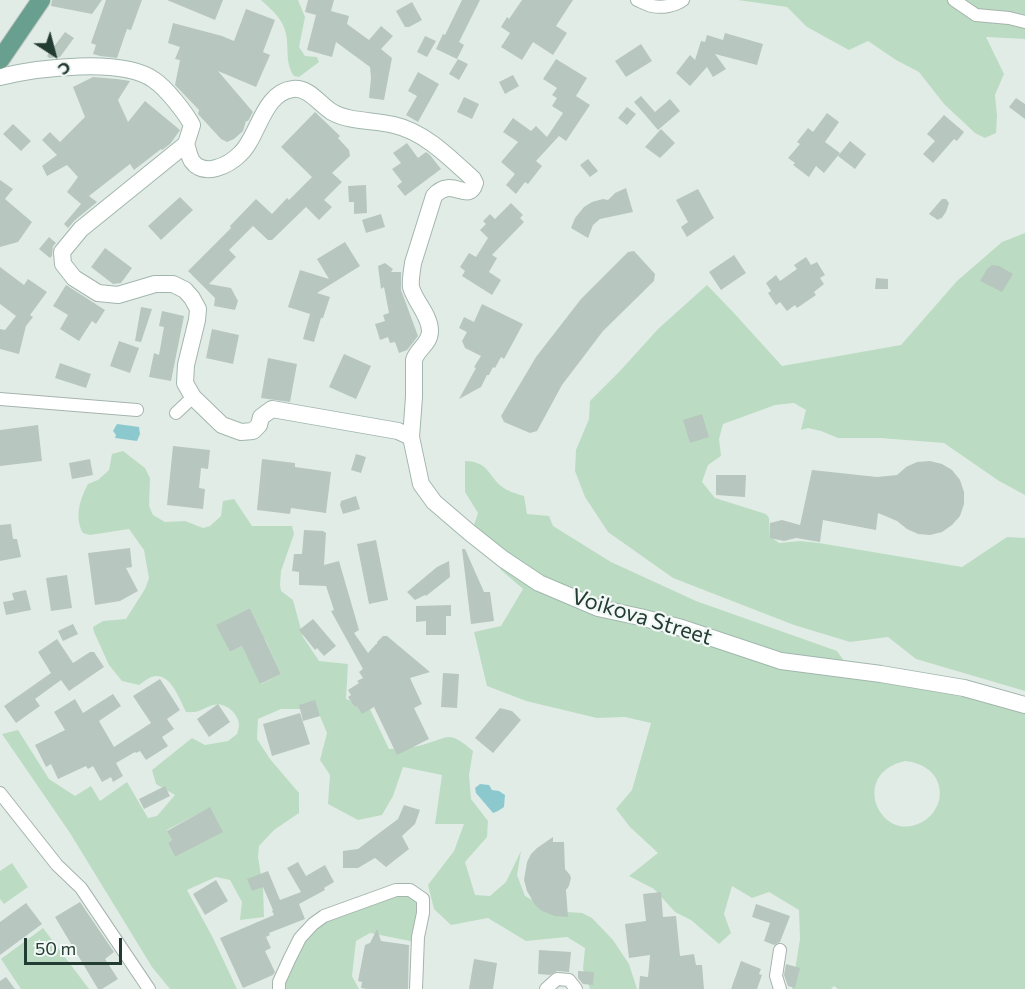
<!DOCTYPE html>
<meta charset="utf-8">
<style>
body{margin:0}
#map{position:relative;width:1025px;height:989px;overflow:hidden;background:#e2ece7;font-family:Commissioner,sans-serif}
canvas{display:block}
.north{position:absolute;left:24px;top:24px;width:60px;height:60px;-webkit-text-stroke:4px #f2f8f5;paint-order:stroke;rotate:144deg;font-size:16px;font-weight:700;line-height:24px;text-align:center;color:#233c33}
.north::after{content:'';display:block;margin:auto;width:21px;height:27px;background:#233c33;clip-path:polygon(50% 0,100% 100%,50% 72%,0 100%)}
.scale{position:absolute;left:24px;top:938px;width:98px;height:27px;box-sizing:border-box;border:3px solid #233c33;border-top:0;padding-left:8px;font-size:18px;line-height:21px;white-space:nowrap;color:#233c33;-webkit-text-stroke:4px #f2f8f5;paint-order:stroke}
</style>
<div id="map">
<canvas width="1025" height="989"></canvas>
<div class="north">С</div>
<div class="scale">50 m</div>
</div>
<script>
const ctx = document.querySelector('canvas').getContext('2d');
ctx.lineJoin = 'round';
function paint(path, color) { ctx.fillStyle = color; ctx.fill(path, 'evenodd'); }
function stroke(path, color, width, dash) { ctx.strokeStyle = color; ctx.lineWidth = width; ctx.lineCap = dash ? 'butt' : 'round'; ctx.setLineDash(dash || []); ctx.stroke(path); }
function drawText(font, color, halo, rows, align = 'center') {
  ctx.font = font + ' Commissioner,sans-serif'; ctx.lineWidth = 4.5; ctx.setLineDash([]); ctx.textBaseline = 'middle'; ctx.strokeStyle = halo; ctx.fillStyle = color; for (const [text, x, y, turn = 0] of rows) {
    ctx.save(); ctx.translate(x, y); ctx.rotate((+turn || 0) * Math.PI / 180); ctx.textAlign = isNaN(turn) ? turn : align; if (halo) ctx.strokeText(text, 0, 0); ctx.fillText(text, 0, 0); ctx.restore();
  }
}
paint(new Path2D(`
 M261,0H298L305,17L299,47L305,56L317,57L319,62L299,77L294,76C285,64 289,48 286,34C283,19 272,10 261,0Z
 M738,0H1025V39L986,37L1004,74L995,95L997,116L996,133L985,138L975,133L944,104L919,72L896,60L868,41L849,50L807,27L787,7Z
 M1025,233V495L999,481L944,443L880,438H838L821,431L808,428L801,430L806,410L794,403L775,405L723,424L719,439L721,456L708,465L702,482L715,498L766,514L769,518L770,536L779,543L800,541L819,543L962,567L1007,537L1025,538V691L916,659L888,637L850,642L794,625L673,578L608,532L585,497L575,471L576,450L589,419L590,401L620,371L658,329L707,285L733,312L782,366L901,345L957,281L1002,242Z
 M123,451L145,468L150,478L149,506L153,515L165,522L185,521L203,528L210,526L221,516L223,501L234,499L252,526H292L294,534L281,571L280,585L281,591L293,600L303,637L319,661L348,664L346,699L369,707L389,749C400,748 412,748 422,745C450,738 447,729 473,751L469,775L471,799L488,821L487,837L465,862L475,895L490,896L506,882L521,851L517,875L525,896L552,911L582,913L592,918L613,940L629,964L637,989H590L583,969L585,948L567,937L526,941L488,918L451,925L434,909L428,885L454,851L464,824H435L442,775L403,767L393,796L382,815L358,820L328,804L330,775L320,760L327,733L317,709H281L258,719L257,739L270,759L299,793V813L274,830L259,846L258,857L263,887L264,917L240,920L242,902L230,880L216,877L187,890L213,938L237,989H170L152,967L70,833L2,734L18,730L49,779L75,796L91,786L100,801L127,782L148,818L157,816L175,795L156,784L152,770L192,738L205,745L228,741L237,734C238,731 239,727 239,724C238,713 225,702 214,705C201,708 203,713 186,712C180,700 170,670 151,677C147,679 142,683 139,685L122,681L109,665L94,632L93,627L103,621L126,619L145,589L149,578L144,550L129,529L90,535L83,533C74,517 80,499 88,484L98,480L109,470L112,454ZM250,608L263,636L230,652L217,625ZM265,639L281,674L261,684L244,650ZM209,808L222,832L175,857L168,843L172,840L167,830Z
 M465,461C489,462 487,474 501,486C507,491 517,494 524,496L527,514L549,516L553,526L611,562L696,601L837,651L854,675L979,700L1025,713V989H838L834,986L831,989H792L800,939L799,910L769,892L752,898L732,886L724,914L731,933L719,944L691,920L675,912L654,889L629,876L658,853L630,827L616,809L632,790L651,723L625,717L597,718L526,701L487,686L474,632L501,626L523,589L501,570L474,525L478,513L465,492ZM905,761C926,763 944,777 939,801C936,810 930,818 922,822C881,845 848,774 905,761Z
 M12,863L28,887L4,904L0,899V871Z
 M397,893L409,894L419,902L415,942L370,933L356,941L352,976L359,989H283V984C290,970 296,955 304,942C320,916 369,904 397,893Z
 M43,928L89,989H21L1,959Z`), '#bbdcc2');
paint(new Path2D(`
 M117,424L139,427L140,434L137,441L115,438L116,435L113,431Z
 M480,784L489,785L492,790L499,791L505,795L504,807L498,811L493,813L476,793L475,788Z`), '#8cc9cf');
paint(new Path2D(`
 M52,0H102L92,14L51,6Z
 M106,0H142L131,30L127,29L117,58L100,56L93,54L96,45L91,43Z
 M167,0H223L215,20Z
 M308,0H334L331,11L349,16L347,24L369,40L381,26L393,36L381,49L392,58L384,100L369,98L371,78L370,67L336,42L332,57L307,50L316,15L305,12Z
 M462,0H480L459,42L464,45L457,59L436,49L443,34L445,35Z
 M522,0H573L556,26L567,33L553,55L533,42L522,60L501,47L510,33L501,27L507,17L509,19Z
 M412,2L422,20L409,27H405L396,11Z
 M246,9L275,20L263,52L270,55L256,87L218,71L253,112L248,121H246L243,131L234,139L227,142L221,139L198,114L199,110L175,85L180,60L175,59L180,47L168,43L173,23L222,36L234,41Z
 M65,32L74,38L60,57L49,58L47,56Z
 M725,33L763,44L757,65L715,54L726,69L713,77L707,67L690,86L676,73L690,55L695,60L701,41L705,42L707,35L723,40Z
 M425,36L436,41L427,57L417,52Z
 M641,44L652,61L626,77L615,61Z
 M458,59L468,64L459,80L449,74Z
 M556,59L587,78L576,96L590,105L566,141L559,136L536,161L542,166L528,184L525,182L516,194L506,185L515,174L501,162L518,142L503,132L513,118L531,131L536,126L547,137L563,113L552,106L557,98L552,95L557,88L543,79Z
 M418,72L439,84L418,122L406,115L417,96L408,91Z
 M513,75L519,86L505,94L499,82Z
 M93,77L117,79L130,81L118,100L128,122L145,101L180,130L178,133L170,144L162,150L161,149L134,170L130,164L89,196L97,202L74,221L68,228L64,224L81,204L67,192L78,177L67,165L47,176L42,166L57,155L42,140L50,132L60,142L85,117L73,87Z
 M641,96L655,112L670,99L680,111L658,130L634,102Z
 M464,97L479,104L472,119L457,112Z
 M1016,98L1025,104V119L1009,107Z
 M627,107L636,114L627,125L618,118Z
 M315,112L340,136L338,138L349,150L350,156L332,173L342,182L324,200L332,207L319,220L306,207L272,240H268L253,226L229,250L236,257L209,284L231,288L238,301L235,310L214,306L215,298L188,271L231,228L230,226L256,199L272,214L287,198L289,200L312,177L281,147Z
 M827,113L839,122L825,142L840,153L824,173L816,166L809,177L793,165L795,163L788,158L800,144L797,142L808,128L813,132Z
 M944,115L964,132L957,141L954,139L933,163L923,154L935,141L927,134Z
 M13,124L31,141L21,151L3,134Z
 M661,129L675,143L660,158L645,147Z
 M850,141L866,154L855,169L838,156Z
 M407,143L418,158L426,152L430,155L441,169L405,196L397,186L402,182L392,169L401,163L393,153Z
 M588,159L598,171L590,177L580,165Z
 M0,180L13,189L5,199L32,222L18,242L0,247Z
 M366,185L367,213L354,214V202H349L348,186Z
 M626,188L633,212L600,219L593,225L588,238L571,228L575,218L584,207L592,202L603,199L608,200L615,193Z
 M698,189L714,218L687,237L681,227L688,222L676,200Z
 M180,197L193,210L161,240L148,226Z
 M942,199H946L949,203L946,212L941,219L940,218L938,220L929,214Z
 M511,203L523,215L520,218L524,222L492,255L497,258L489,272L501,280L492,295L462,276L465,271L460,267L469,253L476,257L488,238L480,230L486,224L483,221L490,214L495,219Z
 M381,214L385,227L366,233L362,220Z
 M49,237L56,243L53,246L52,256L50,258L39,249Z
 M345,242L360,266L317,293L330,297L323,318H321L314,342L303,339L310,314L288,307L300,270L329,279L317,259Z
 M105,248L132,268L121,283L113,284L91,267Z
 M634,251L655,274L654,281L603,331L562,385L537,431L530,433L504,422L501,416L536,357L581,299L628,252Z
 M734,255L746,273L721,290L709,272Z
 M806,257L811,265L817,262L825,275L820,278L824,284L814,292L816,295L797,308L795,305L787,311L780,302L776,305L768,293L771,291L766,283L776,275L780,281L797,269L794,265Z
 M385,263L393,269L391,272H401V290L418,336L407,350L399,353L395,342L390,343L388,337L380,340L375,324L385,321L383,315L389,313L384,287L381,289L378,266Z
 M992,265L999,266L1013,274L1002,292L980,281L987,269Z
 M0,267L24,285L28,279L47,292L30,315L33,317L26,326L19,354L0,349V329L5,330L16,316L0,304Z
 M876,278L888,279V289H875Z
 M66,285L105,310L96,324L92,321L79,341L60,329L68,315L53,306Z
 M482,304L523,324L504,359L501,357L495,368L493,367L489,375H487L481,387L459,399L476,368L474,367L481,356L465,348L462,341L467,332L459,328L464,317L474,322Z
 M141,307L152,309L141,342L135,341Z
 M162,311L184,316L171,381L149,377L154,353L159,355L164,327L159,326Z
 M212,329L239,335L233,364L206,358Z
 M119,341L139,348L130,373L110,366Z
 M344,354L371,366L356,399L329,387Z
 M268,358L297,364L290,402L261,398Z
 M60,363L91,374L86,388L55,378Z
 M702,414L709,437L690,443L683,420Z
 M38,425L42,461L0,466V430Z
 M173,446L210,450L208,469L201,468L199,488L205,489L203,509L167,505Z
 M356,454L366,457L361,473L351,470Z
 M90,459L93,475L72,479L69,463Z
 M262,459L295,463V467L331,472L326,513L291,508L290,514L257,510Z
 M930,461L942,464L952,470L960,480L964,492V504L960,516L952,525L942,532L930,535L918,534L907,529L897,521L878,513L876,530L823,520L820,542L796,538L784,541L770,538V523L782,520L800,525L812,470L877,477L897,475L906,467L917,462Z
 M716,475H746L745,497L716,495Z
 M356,496L360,509L343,514L340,505L341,501Z
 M11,524L13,539H17L21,557L0,561V525Z
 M304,530L323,531L326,533L324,565L339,561L359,630L354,633L368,653L376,644H377V642L383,636H387L430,672L410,678L422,704L414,708L429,739L397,755L374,707L362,714L357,706L355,707L348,697L351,695L348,690L359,683L357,681L363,678L359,672L363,669L331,611L334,610L326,586L299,585V572L292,571L294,554H302Z
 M376,540L388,600L369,604L357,544Z
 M130,548L132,567L126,568L138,591L120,601L95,605L88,553Z
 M462,549H465L484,592H490L494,621L471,624Z
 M449,561L450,577L426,596L425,595L415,600L407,592L437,567Z
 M67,575L72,608L51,611L46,578Z
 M26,590L31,610L6,615L3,602L14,600L12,593Z
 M451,605V616H446V635H426V621L416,622V606Z
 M250,608L281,674L260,684L242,646L230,652L216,625Z
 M313,619L336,646L324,656L317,648L315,650L299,630Z
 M73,624L78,634L63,641L58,631Z
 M57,639L73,663L90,652H94L104,667L69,691L61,680L35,699L40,706L16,723L4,706L51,673L38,652Z
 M443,673L459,674L457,708L441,707Z
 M160,679L180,710L167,719L174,729L162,737L168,746L146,760L140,751L136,753L135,752L116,763L123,776L113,782L111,777L102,782L93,766L88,769L86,766L58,779L51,764L46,767L35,745L65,730L54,712L75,699L83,713L113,694L121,706L99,721L114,747L151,723L133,696Z
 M315,700L320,716L303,721L299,705Z
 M218,704L230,722L209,737L197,719Z
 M500,708L512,711L521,720L493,753L475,738Z
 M300,713L310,744L272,756L263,724Z
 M165,786L170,796L144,809L139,799Z
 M404,805L420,810L415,824L402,836L409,849L386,867L375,858L358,868H343V851L358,849L398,819Z
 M210,807L223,832L175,857L168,843L172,840L167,831Z
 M553,837V842H564L565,869L570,875L571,878L569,886L566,890L568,917L555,916L542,911L535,905L527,891L524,880L527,862L531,854L537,848Z
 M298,862L306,876L325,865L334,882L324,888L325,890L299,904L305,919L269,933L270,935L266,937L271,948L265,951L275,972L273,975L243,988L220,938L274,915L272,911L273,910L263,887L252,891L247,879L268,871L280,900L301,892L287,868Z
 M216,880L228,901L205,915L193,894Z
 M661,892L663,917L676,916L680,956L694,954L696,965H702L704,989H639L640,976L648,977L650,955L629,958L625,924L646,921L643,894Z
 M80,902L114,952L105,959L118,979L102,989H98L55,917Z
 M26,903L42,924L0,955V922Z
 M756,904L790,916L780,942L774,945L764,941L770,923L752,917Z
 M377,929L381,941L409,945L408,989H367L361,988L362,982L358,981L365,945L370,943Z
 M539,950L571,952L569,972L557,971L550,975L538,974Z
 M474,959L497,963L493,989H469Z
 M741,961L761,969L759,974L762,975L757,989H731Z
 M786,964L800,968L795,988L788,986L784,975Z
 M578,971L594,972L593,985L583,984L578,978Z
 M6,977L15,989H0V981Z`), '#b7c6bf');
const street = new Path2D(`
 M637,0C642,2 647,5 652,6C662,8 675,6 683,0
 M954,0L976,15L1009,18L1025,22
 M0,399L137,410
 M176,413L193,397
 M0,793L57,865L81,888L149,989
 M780,950L776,976L780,989
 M279,989V982L289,960L300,938L313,924L324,916L396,890H410L423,899V913L418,937L416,989
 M546,989L557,979L569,980L576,989`);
const secondary = new Path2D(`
 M0,77C37,68 122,57 154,80C166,88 185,112 192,125L186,144L81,229L62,252L63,264L74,278L98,293L118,295L155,284H173L185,290L192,298L198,309L197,320L186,365L185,383L193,397L222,425L241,432L253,431L259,425L261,417L272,409L398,431L411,437
 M186,144C188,149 189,157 192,161C204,178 229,165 240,154C258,138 263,92 293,89C309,87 320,105 332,112C349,122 375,120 394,125C425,132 450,158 473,179L475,183C469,205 452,175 434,196L413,263C412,271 410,280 411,287C415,302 430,315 430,331C430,344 417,349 414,360V397L411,437L421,484L434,502L469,532L503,559L539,583L598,608L640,617L682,628L781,661L881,674L964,688L1025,705`);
const primary = new Path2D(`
 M0,60L41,0`);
stroke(street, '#a5b4ad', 14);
stroke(secondary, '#a1b7ae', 18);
stroke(primary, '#c1c8c6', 20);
stroke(street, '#fff', 12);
stroke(secondary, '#fff', 16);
stroke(primary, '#689f8e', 18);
drawText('22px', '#233c33', '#f2f8f5', [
 ["Voikova Street",642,617,17]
]);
</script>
